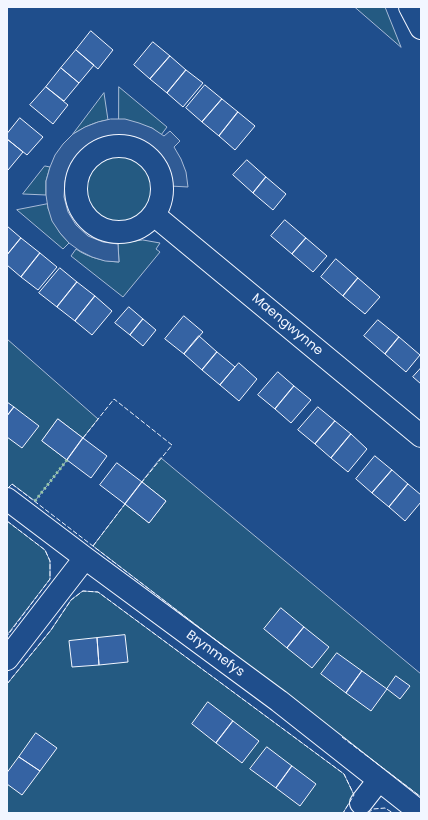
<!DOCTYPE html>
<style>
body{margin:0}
#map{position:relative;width:428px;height:820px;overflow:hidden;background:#1f4e8c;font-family:Poppins,sans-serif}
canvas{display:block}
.frame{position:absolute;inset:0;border:8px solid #f2f6ff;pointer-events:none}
</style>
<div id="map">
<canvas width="428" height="820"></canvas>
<div class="frame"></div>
</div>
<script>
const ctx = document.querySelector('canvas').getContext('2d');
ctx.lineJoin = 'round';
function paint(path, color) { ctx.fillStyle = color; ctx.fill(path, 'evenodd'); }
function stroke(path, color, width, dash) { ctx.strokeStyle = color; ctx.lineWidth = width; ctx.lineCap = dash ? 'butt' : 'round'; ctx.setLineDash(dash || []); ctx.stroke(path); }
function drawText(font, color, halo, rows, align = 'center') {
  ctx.font = font + ' Poppins,sans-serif'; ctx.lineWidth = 3; ctx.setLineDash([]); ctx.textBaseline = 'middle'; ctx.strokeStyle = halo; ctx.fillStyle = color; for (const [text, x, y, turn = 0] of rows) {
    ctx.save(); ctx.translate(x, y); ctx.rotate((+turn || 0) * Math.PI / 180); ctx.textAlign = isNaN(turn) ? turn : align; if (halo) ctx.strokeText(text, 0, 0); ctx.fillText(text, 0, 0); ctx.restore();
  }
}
const green = new Path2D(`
 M355,7H385L401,47Z
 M119,87L167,127L161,135L152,128L119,120Z
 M104,93L108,120C94,122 85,127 73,134Z
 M82 191a35 35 0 1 1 70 0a35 35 0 1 1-70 0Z
 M45,166L50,167L46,181V195L23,194Z
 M48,204V208L60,233L69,243L63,249L17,210Z
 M143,240L160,243L156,249L160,252L123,297L71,256L76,249C89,258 104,261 119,262L118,244Z
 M7,339L98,419L83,438L58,419L42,441L67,460L35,501L12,484L7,489Z
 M161,458L421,674V797L93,546L125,504L149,523L166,501L142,482Z
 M7,521L45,550L50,561V579L7,635Z
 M83,591L98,592L344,774L354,795L343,813H7V684L51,630L71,600Z`);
paint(green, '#245a82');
stroke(green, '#a8bbd7', 1);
const parking = new Path2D(`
 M111,119H125L139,123L152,128L164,136L170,131L180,141L174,147L181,159L186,172L188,187L170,186L167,172L160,159L149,149L137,142L123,138L107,139L92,144L79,153L70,166L65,181L64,197L68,212L76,225L88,236L103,242L118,244L119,262L105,261L92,257L80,251L69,243L60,233L52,221L48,208L46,195V181L50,167L55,155L63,144L73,134L85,127L98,122Z`);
paint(parking, '#305b95');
stroke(parking, '#a8bbd7', 1);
const building = new Path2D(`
 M91,31L113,50L98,69L76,50Z
 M153,42L170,56L150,79L134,65Z
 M76,50L94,65L79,83L61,68Z
 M170,56L186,70L167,93L150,79Z
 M61,68L79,83L64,101L46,87Z
 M186,70L203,83L183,107L167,93Z
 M205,85L222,99L202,122L186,108Z
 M46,87L68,105L53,124L30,105Z
 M222,99L238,112L219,136L202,122Z
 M238,112L255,126L235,150L219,136Z
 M20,118L43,137L27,155L7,139V134Z
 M7,139L23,152L8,170L7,169Z
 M247,160L266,177L253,193L233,175Z
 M266,177L286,194L273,210L253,193Z
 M285,220L306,238L292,254L271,236Z
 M7,226L21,238L7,255Z
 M21,238L40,253L21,277L7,265V255Z
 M306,238L327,256L313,272L292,254Z
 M40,253L57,267L38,290L21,277Z
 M336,259L358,278L343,296L321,277Z
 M60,268L77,282L57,307L39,293Z
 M358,278L380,297L365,314L343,296Z
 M77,282L95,296L75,321L57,307Z
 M95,296L112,311L92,335L75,321Z
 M129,307L143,319L130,335L115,323Z
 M184,316L203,332L184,354L165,339Z
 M143,319L156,330L143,346L130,335Z
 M378,320L399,337L385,354L364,336Z
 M199,336L217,352L202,370L184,354Z
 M399,337L420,355L406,372L385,354Z
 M217,352L235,367L220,385L202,370Z
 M239,363L257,379L239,401L220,385Z
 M421,368V384L413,377Z
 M278,372L294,386L275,409L258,395Z
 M294,386L311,400L291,423L275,409Z
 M7,402L14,407L7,416Z
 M14,407L39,426L22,448L7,437V416Z
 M318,407L335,421L315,444L298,430Z
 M58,419L83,438L67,460L42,441Z
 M335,421L351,434L331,458L315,444Z
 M351,434L367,449L348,472L331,458Z
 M83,438L107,456L91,478L67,460Z
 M375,456L392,470L372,493L356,479Z
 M117,463L142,482L125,504L100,485Z
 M392,470L408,484L389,507L372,493Z
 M142,482L166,501L149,523L125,504Z
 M408,484L421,495V502L405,521L389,507Z
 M281,608L304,627L287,648L264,629Z
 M304,627L329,647L312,668L287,648Z
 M125,635L128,662L99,665L97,638Z
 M97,638L99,665L72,667L69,641Z
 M337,653L362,671L346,693L321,674Z
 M362,671L387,689L371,711L346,693Z
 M396,676L410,686L400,699L387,689Z
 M208,702L233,721L216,743L192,724Z
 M233,721L259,741L242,763L216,743Z
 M36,733L57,748L40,771L19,757Z
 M267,747L292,766L276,788L250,769Z
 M19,757L40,771L22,795L7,784V773Z
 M292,766L316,784L300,806L276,788Z`);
paint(building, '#3563a3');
stroke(building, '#f2f6ff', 1);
const minor = new Path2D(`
 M76 189a43 43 0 1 1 86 0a43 43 0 1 1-86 0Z
 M154,215L421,436
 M7,499L85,558L279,701L421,813
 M7,659L85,558
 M361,803L379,780`);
const major = new Path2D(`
 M410,7L421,28`);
stroke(minor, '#f2f6ff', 24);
stroke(major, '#f2f6ff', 24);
stroke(minor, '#1f4e8c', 22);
stroke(major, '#1f4e8c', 22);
stroke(new Path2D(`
 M35,501L67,460`), '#97c8a6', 3, [2, 3]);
stroke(new Path2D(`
 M83,438L114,399L172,445L142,482
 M7,489L12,484L226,648
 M7,521L45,550L50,561V579L7,636
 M93,546L125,504
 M7,684L51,630L71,600L83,591L98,592L344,774L354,795L343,813
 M342,737L421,797
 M368,813L373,809L385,808L393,813`), '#f2f6ff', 1, [5, 2]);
drawText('13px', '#f2f6ff', '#1f4e8c', [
 ["Maengwynne",287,325,40],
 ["Brynmefys",215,654,36]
]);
</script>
